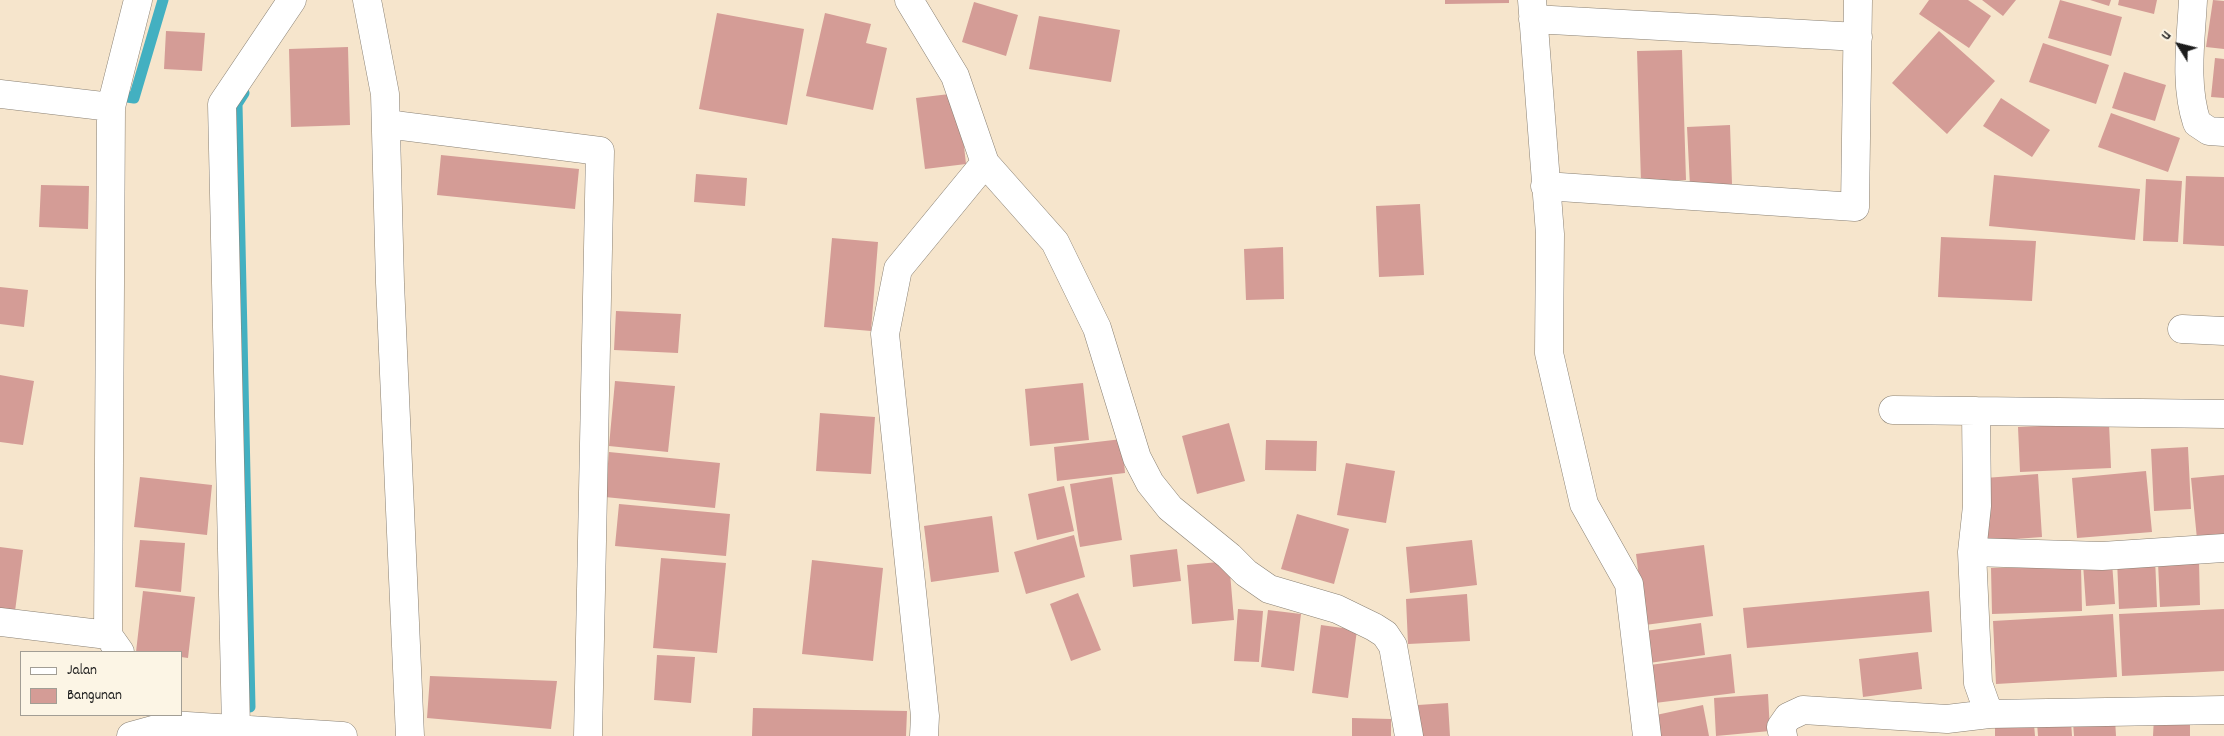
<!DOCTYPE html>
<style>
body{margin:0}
#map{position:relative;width:2224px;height:736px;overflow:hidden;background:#f6e5cc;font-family:Dekko,sans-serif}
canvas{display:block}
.legend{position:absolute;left:20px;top:651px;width:162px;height:65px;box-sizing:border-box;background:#fcf5e5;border:1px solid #a29e95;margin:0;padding:6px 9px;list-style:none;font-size:15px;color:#1c1c1c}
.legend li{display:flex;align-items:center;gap:10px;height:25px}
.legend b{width:25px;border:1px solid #a29e95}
.north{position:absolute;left:2154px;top:20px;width:50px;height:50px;-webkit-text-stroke:4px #fcf5e5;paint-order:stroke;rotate:306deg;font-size:14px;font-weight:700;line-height:20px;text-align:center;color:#1c1c1c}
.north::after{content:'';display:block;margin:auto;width:18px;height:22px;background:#1c1c1c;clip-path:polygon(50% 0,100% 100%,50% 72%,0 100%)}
</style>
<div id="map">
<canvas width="2224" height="736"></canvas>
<ul class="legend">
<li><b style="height:6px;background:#fff"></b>Jalan</li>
<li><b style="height:14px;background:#d49c96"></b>Bangunan</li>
</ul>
<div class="north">U</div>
</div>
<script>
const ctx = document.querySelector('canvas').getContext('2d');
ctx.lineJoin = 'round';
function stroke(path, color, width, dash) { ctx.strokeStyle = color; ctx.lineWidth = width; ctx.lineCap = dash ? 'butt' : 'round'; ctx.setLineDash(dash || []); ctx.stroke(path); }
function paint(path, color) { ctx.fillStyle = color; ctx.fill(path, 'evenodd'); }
stroke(new Path2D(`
 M244,93L237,104L250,707
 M114,95L134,98L163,0`), '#43b0c1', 11);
paint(new Path2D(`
 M1445,0H1509V3L1445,4Z
 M1929,0H1968L1991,16L1969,48L1919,14Z
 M1982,0H2016L2003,16Z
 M2060,0L2122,17L2111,56L2048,38Z
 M2090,0H2111L2109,6Z
 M2119,0H2157L2154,14L2118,5Z
 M2213,0L2224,1V49L2206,47Z
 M974,2L1018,15L1006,56L962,42Z
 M717,13L804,29L787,125L699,109Z
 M825,13L871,24L866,43L887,48L873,110L806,96Z
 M1039,16L1120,30L1111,82L1029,69Z
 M166,31L205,33L202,71L164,69Z
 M1939,31L1995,81L1947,134L1892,83Z
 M2043,43L2109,65L2096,104L2029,82Z
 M348,47L350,125L291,127L289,49Z
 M1682,50L1686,180L1641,182L1637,51Z
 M2215,58L2224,59V98L2211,97Z
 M2124,72L2166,85L2155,121L2112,108Z
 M958,93L966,164L925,169L916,98Z
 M2001,98L2050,130L2032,157L1983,126Z
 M2111,113L2180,138L2168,172L2098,147Z
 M1730,125L1732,184L1690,186L1687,127Z
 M441,155L579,169L575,209L437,195Z
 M696,174L747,178L745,206L694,202Z
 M1994,175L2140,189L2135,240L1989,226Z
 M2186,176L2224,177V246L2183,244Z
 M2146,179L2182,181L2178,242L2143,241Z
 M41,185L89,186L88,229L39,227Z
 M1420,204L1424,275L1379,277L1376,206Z
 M1941,237L2036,241L2032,301L1938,297Z
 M832,238L878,242L871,331L824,327Z
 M1283,247L1284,299L1246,300L1244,249Z
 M0,287L28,290L24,327L0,324Z
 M616,311L681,314L678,353L614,350Z
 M0,375L34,381L23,445L0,442Z
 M615,381L675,386L668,452L609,446Z
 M1083,383L1089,440L1030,446L1025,389Z
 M820,413L875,417L871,474L816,471Z
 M1229,423L1245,481L1197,494L1182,436Z
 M2109,423L2111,468L2020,472L2018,427Z
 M1122,439L1125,473L1057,481L1054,447Z
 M1266,440L1317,441L1316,471L1265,470Z
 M2188,447L2191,509L2154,511L2151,449Z
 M609,452L720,463L715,508L605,497Z
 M1346,463L1395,471L1386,523L1337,515Z
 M2146,471L2152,532L2077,538L2072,478Z
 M2038,474L2042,537L1988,541L1985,478Z
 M2224,475V536L2197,539L2191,478Z
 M140,477L212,485L207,535L134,527Z
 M1112,477L1122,540L1080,547L1070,484Z
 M1064,486L1074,531L1037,540L1028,494Z
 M619,504L730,514L726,556L615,546Z
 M1297,514L1349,529L1334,584L1281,569Z
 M992,516L999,572L931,582L924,526Z
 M1074,535L1085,577L1026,594L1014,552Z
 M140,540L185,543L181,592L135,587Z
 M1472,540L1477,585L1410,593L1406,547Z
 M1704,545L1713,616L1645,625L1636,554Z
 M0,547L23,550L14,619L0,617Z
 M1177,549L1181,581L1133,587L1130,555Z
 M2155,557L2157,607L2119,609L2117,559Z
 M661,558L726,563L717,653L653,648Z
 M812,560L883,568L873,661L802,654Z
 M1229,561L1234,620L1192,624L1187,565Z
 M2199,561L2200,605L2160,607L2158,562Z
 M2112,562L2115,604L2086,606L2083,564Z
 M2081,566L2082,611L1992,614L1991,568Z
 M143,591L195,597L188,658L181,657V652H136Z
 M1929,591L1932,632L1747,648L1743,608Z
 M1078,593L1101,650L1071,661L1050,604Z
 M1467,594L1470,641L1408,644L1406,599Z
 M1238,609L1263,611L1259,662L1234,661Z
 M2224,609V671L2122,676L2119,614Z
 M1268,610L1301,614L1294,671L1261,667Z
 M2113,614L2117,677L1996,684L1993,621Z
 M1701,623L1705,655L1649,663L1645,631Z
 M1321,625L1357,630L1348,698L1312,693Z
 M1918,652L1922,689L1863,697L1859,659Z
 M1731,654L1735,693L1655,703L1650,665Z
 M657,655L695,657L691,703L654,700Z
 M430,676L557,681L551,729L427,718Z
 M1768,694L1770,731L1716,736L1714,698Z
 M1448,703L1450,736H1421L1418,705Z
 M1703,705L1709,736H1660L1656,715Z
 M753,708L907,711L906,736H752Z
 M2154,717H2190V736H2153Z
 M1352,718L1391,719V736H1352Z
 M2115,719L2116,736H2074L2073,723Z
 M2071,721L2072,736H2038L2037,723Z
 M2034,724L2035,736H1995V726Z`), '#d49c96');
const street = new Path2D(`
 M367,0L385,94L390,283L410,736
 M909,0L955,76L985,163L898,269L885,334L925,716L924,736
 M1532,0L1550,234L1549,353L1584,504L1629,584L1647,736
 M2193,0C2191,40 2184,84 2197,123L2209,131L2224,132
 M1533,19L1858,37
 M0,94L111,107
 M386,124L600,151L588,736
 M985,163L1055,242L1097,328L1137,458L1150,483L1170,508L1229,556L1246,573L1269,589L1337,609L1374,627L1385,634L1393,646L1409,736
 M1545,186L1855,207L1858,0
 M2182,329L2224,331
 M1893,410L2224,414
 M1976,411L1977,506L1972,552L1978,683L1989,714
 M1972,552L2102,556L2224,548
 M0,622L108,635L120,652
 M108,635L111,107L138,0
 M236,728L222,104L292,0
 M131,736L171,725L343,736
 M1783,736L1781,727L1788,717L1803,710L1947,719L1989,714L2224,710`);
stroke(street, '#898074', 29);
stroke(street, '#fff', 28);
</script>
